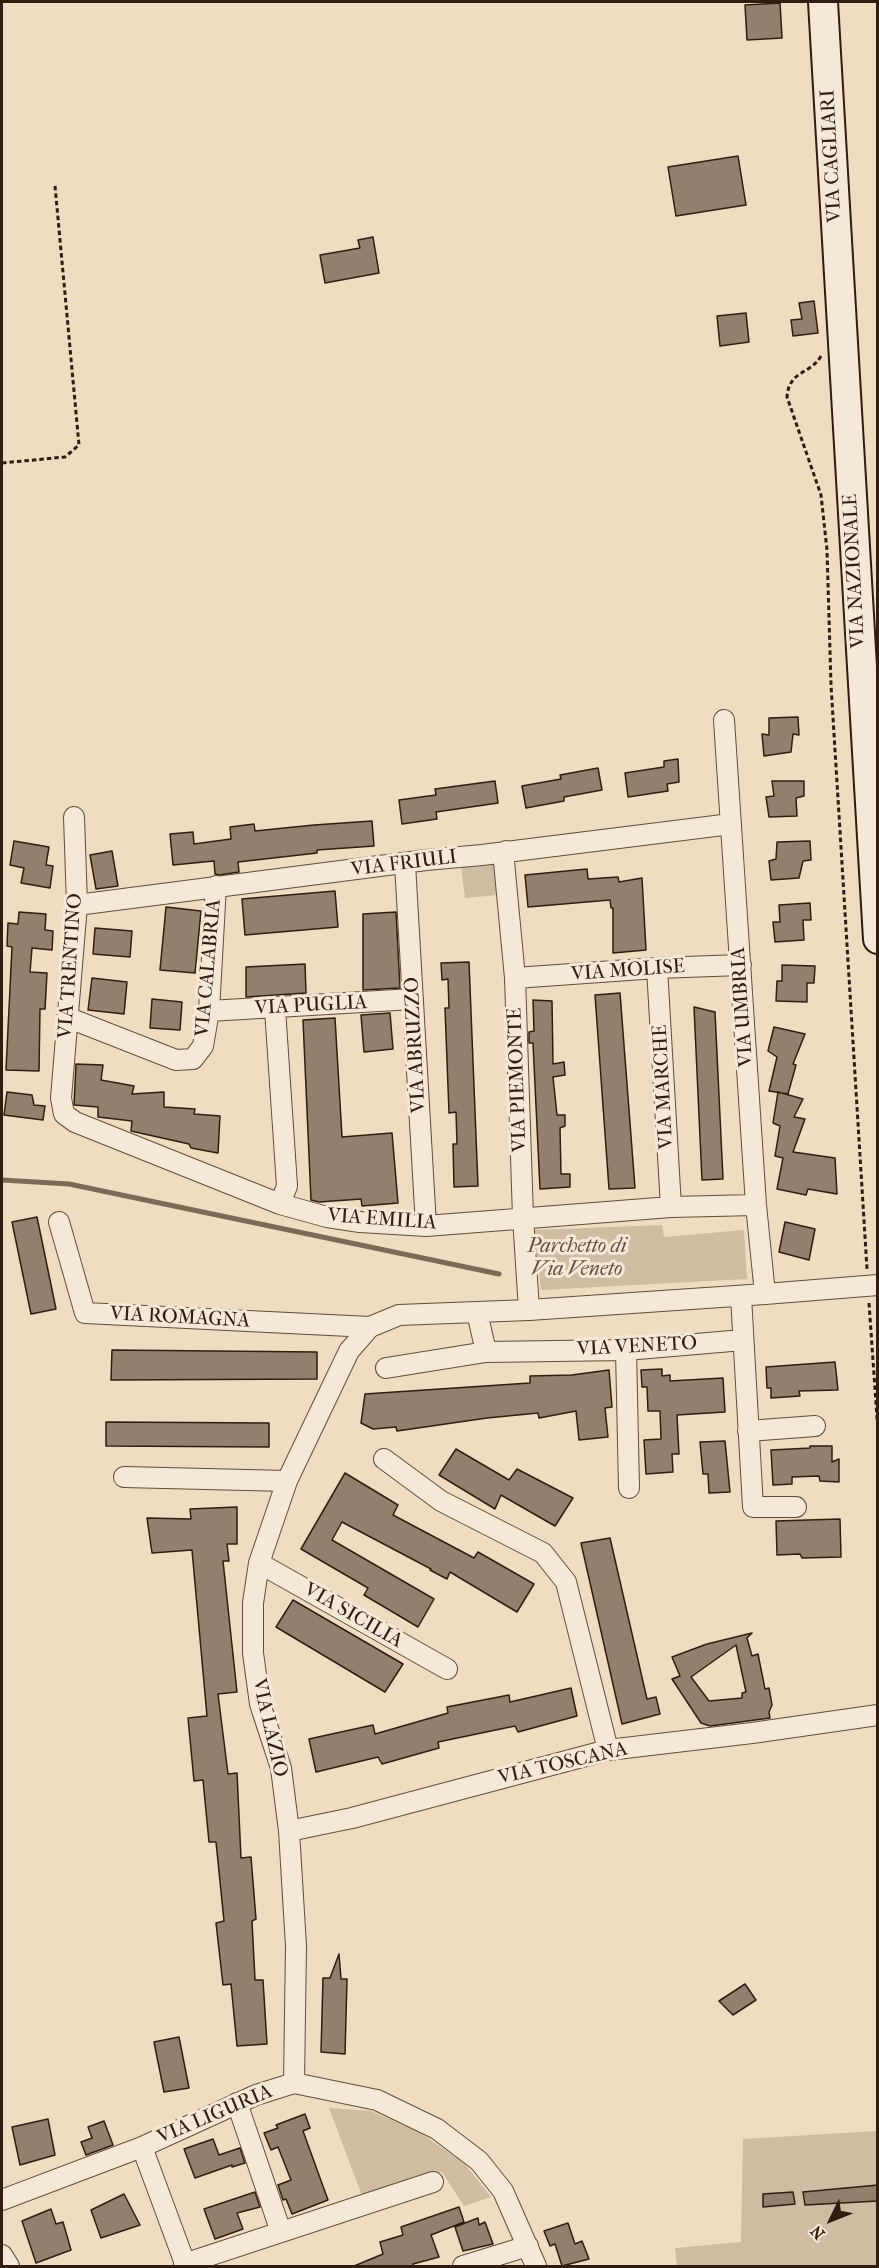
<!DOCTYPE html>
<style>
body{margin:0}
#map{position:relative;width:879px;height:2268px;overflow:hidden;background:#efdcc1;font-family:"IM FELL French Canon",serif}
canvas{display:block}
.frame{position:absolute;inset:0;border:3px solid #301d10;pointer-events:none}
.north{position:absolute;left:801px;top:2190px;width:60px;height:60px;-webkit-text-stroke:4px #f5e8d7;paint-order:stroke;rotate:227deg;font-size:16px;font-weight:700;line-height:24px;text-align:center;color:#301d10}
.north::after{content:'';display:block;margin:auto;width:21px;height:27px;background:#301d10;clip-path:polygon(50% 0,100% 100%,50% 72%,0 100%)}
</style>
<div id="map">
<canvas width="879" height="2268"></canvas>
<div class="frame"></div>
<div class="north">N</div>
</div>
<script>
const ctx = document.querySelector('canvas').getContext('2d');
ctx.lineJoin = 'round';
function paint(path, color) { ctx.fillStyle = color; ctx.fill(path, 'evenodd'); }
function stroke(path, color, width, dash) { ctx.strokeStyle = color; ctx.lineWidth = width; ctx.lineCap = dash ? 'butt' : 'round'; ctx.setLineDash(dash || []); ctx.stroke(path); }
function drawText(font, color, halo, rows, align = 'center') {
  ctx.font = font + ' "IM FELL French Canon",serif'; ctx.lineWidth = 6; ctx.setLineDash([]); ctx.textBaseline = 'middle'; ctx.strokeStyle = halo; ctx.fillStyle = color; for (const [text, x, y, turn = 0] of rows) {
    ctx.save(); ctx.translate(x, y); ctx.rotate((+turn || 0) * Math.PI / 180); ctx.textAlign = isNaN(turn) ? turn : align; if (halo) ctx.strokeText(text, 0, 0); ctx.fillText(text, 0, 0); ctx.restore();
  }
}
paint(new Path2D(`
 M495,861L498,895L465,898L461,864Z
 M662,1225L664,1237L744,1230L747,1279L541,1290L534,1230Z
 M329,2108L371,2111L419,2132L464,2163L491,2197L464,2206L442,2172L363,2198Z
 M877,2131V2266H677L675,2248L741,2242L743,2139Z`), '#cfbca3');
stroke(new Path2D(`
 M2,1180L69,1184L499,1274`), '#7c6956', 5);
const building = new Path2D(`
 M780,3L782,38L747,40L745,5Z
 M738,156L746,205L676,216L668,167Z
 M373,237L379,273L325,283L320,255L360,248L358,240Z
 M814,301L818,333L793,336L791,320L802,319L799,303Z
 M746,313L749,342L720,346L717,316Z
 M798,717L799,735L793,734L791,752L764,756L762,734L769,735V718Z
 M678,759L679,782L667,784L668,791L628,797L625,773L664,767V761Z
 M598,768L602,790L564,797V801L526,808L522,786L561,779L560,775Z
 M495,781L498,803L436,812L437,819L402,824L399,800L436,795L435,789Z
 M772,781H804V796L796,798L797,816L769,817L766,797L774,796Z
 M372,821L374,846L317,850V853L238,862L239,872L219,875L215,874L214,861L173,865L170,834L193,832L194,844L231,839L230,827L254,824L255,831L314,825Z
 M14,841L49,847L46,865L53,866L50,888L21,883L24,868L10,865Z
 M810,841L811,860L803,861L799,878L771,880L769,861L776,859L777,842Z
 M112,851L118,886L96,889L90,855Z
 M587,869L588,879L618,877L619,882L642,878L646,950L613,953V908H611L610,900L528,907L525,875Z
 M335,891L338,927L245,935L242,899Z
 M810,903L811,920H803L804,940L775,942L773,922H780L779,905Z
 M166,907L201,911L195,973L160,970Z
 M19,912L46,914L45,930L53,931L52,950L32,948L30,972L47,973L45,1009H40L39,1071L6,1070L12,947L7,946L8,923L18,924Z
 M396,912L400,988L363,990V914Z
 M95,928L132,931L130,957L93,954Z
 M469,962L478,1186L454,1187L453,1144H457L456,1112L449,1113L445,1008H449L448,979L442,980L441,963Z
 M305,964L306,993L246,997V967Z
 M782,965L815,966L814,983H807V1002L776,1001L777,981H782Z
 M92,978L127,982L124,1014L88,1010Z
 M620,993L635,1188L609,1189L595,995Z
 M152,999L182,1002L180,1030L150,1028Z
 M533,1000L552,1001L553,1064L564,1062L565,1075L553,1077L557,1115H565V1126L560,1128L561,1174H570V1187L540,1189L533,1043H529V1032L534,1031Z
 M694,1007L715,1012L723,1179L702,1180Z
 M390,1013L393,1049L364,1052L361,1015Z
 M335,1018L342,1137L392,1133L398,1203L362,1206L361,1199L319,1202L311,1200L303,1020Z
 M774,1027L805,1034L793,1064L796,1065L788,1094L769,1091L777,1057L768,1051Z
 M76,1064L103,1065L101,1080L134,1086L132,1094L164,1092V1107L195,1109L194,1114L220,1116L218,1153L191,1148L189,1144L131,1131L132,1121L98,1117V1107L74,1105Z
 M7,1092L32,1095L34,1105L45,1106L43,1120L4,1115Z
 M778,1092L803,1099L794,1117L805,1119L793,1152L835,1158L837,1194L808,1189L806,1195L777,1189L783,1158L775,1156L780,1126L773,1123Z
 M37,1217L56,1309L31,1314L12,1222Z
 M785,1222L815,1229L809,1260L779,1252Z
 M112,1350L317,1352V1379L111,1380Z
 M835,1362L838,1390L799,1391L800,1396L771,1398V1388H767L766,1367Z
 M662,1369V1376L670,1375V1381L723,1378L725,1412L677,1415L679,1454H672L673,1472L646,1474L644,1440L661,1439L660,1411H648L647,1387H642L641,1370Z
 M609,1370L612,1407L605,1408L608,1437L579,1440L576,1411L539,1418L538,1413L487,1418L397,1431L396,1427L373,1429L361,1423L365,1394L530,1383V1376L572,1375Z
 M106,1422L269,1423V1447L106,1446Z
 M725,1441L730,1492L709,1493L708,1474H703L700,1442Z
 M810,1446H832V1462L839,1459V1482L820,1481L819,1476L792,1477V1484L773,1485L771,1450L810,1448Z
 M456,1449L509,1480L517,1469L573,1498L555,1526L501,1495L495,1509L439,1475Z
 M345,1473L398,1505L393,1515L474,1558L478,1552L534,1584L517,1612L450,1572L447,1579L430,1570L431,1569L342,1522L332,1540L434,1599L418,1627L364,1595L368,1588L301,1549Z
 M237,1507V1544H227L229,1561H223L237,1692L218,1694L228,1774L237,1773L241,1858L251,1857L256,1919L252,1921L255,1980H263L267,2044L237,2046L231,1984L223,1985L216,1923L224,1921L216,1842H209L203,1780L194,1781L188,1718L207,1716L192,1550L152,1553L147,1518L191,1519L190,1509Z
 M840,1519L841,1557L802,1558L800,1554L777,1555L776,1521Z
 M610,1538L647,1699L656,1697L660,1714L622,1724L581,1543Z
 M293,1600L403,1664L385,1692L276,1627Z
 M752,1633L747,1638L752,1656L758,1654L765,1689L769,1688L772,1705L769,1712L770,1718L710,1726L701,1723L672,1679L680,1676L672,1657L707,1644ZM736,1645L746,1692L742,1693V1698L709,1701L691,1677Z
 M571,1688L577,1716L518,1732L515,1726L438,1742L439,1748L382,1764L378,1757L316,1772L309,1739L373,1725L375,1734L448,1713L447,1707L509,1695L510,1702Z
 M339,1954L341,1979H347L345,2054L321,2052L323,1978H330Z
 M745,1984L756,2000L733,2015L719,2001Z
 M179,2037L189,2088L164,2092L154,2042Z
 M305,2114L310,2128L303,2131L328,2200L292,2214L286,2199L283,2200L278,2185L291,2180L278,2147L271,2150L264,2133L278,2128L276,2125Z
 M48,2119L55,2155L20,2165L12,2127Z
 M104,2121L113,2145L86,2155L81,2142L92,2138L88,2127Z
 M213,2139L219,2155L240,2148L245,2163L232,2167V2165L195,2178L184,2149Z
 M878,2185V2201L805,2205L803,2192Z
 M255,2192L260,2207L237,2213L243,2229L215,2239L204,2209Z
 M793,2192L795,2204L763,2207V2194Z
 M124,2194L140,2225L101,2238L91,2210Z
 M459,2207L464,2222L431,2235L439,2257L413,2264V2266H354L383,2254L380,2242L403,2235L401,2227Z
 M51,2209L56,2224L63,2222L71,2250L36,2263L22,2221Z
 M478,2218L479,2225L485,2222L493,2244L463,2251L455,2227Z
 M568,2223L575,2244L582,2241L589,2259L562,2266L555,2244L550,2246L544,2231Z`);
paint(building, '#93806c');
stroke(building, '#301d10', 1.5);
const street = new Path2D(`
 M724,720L756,1205L765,1294
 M74,817L77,905L61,1098L64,1114L75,1122L280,1204L327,1217L360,1222L426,1226L671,1207L756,1205
 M506,851L504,862L515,978L523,1217L529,1310
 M405,864L426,1226
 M77,905L426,860L482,855L731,824
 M657,968L671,1207
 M515,978L657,968L741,965
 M275,1009L287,1186L280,1204
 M209,1011L413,999
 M69,1018L176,1060L193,1059L203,1046L209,1011L216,886
 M59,1222L85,1313L370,1327L399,1315L529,1310L765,1294L878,1285
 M741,1296L753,1507H796
 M477,1312L486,1352L626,1350L743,1340
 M626,1350L629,1488
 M386,1368L486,1352
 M748,1431L815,1426
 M384,1459L441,1501L543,1553L566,1582L608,1750
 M124,1477L287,1481
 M259,1563L447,1669
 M289,1831L352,1818L608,1750L752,1733L878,1715
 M294,2083L296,1946L289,1831L281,1768L260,1704L253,1653V1603L259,1563L287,1481L349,1351L370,1327
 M237,2103L281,2232
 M142,2147L186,2266
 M2,2200L142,2147L256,2095L294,2083L377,2100L437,2129L479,2161L503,2191L536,2266
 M2,2255L9,2266
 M184,2264L433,2182
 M463,2266L528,2246`);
const secondary = new Path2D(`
 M823,2L878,939`);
stroke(street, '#604d3c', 22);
stroke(secondary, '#301d10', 32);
stroke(new Path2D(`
 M821,356C810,375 789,370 787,397L821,495L827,550L831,685L867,1269
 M2,463L65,457L79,445L55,186
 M869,1303L878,1432`), '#301d10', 3, [4.5, 3]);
stroke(street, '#f5e8d7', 20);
stroke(secondary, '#f5e8d7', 28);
drawText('20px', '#301d10', '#f5e8d7', [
 ["VIA CAGLIARI",832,156,-93],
 ["VIA NAZIONALE",855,571,-93],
 ["VIA FRIULI",404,864,-7],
 ["VIA TRENTINO",71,966,-86],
 ["VIA CALABRIA",209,968,-85],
 ["VIA MOLISE",628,971,-4],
 ["VIA PUGLIA",311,1006,-3],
 ["VIA UMBRIA",743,1007,-94],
 ["VIA ABRUZZO",416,1045,-93],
 ["VIA PIEMONTE",518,1080,-92],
 ["VIA MARCHE",664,1087,-93],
 ["VIA EMILIA",382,1220,4],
 ["VIA ROMAGNA",180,1318,3],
 ["VIA VENETO",637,1347,-3],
 ["VIA SICILIA",353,1616,30],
 ["VIA LAZIO",269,1728,77],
 ["VIA TOSCANA",563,1764,-13],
 ["VIA LIGURIA",215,2115,-23]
]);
drawText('italic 20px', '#604d3c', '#f5e8d7', [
 ["Parchetto di",577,1247],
 ["Via Veneto",577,1270]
]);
</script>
